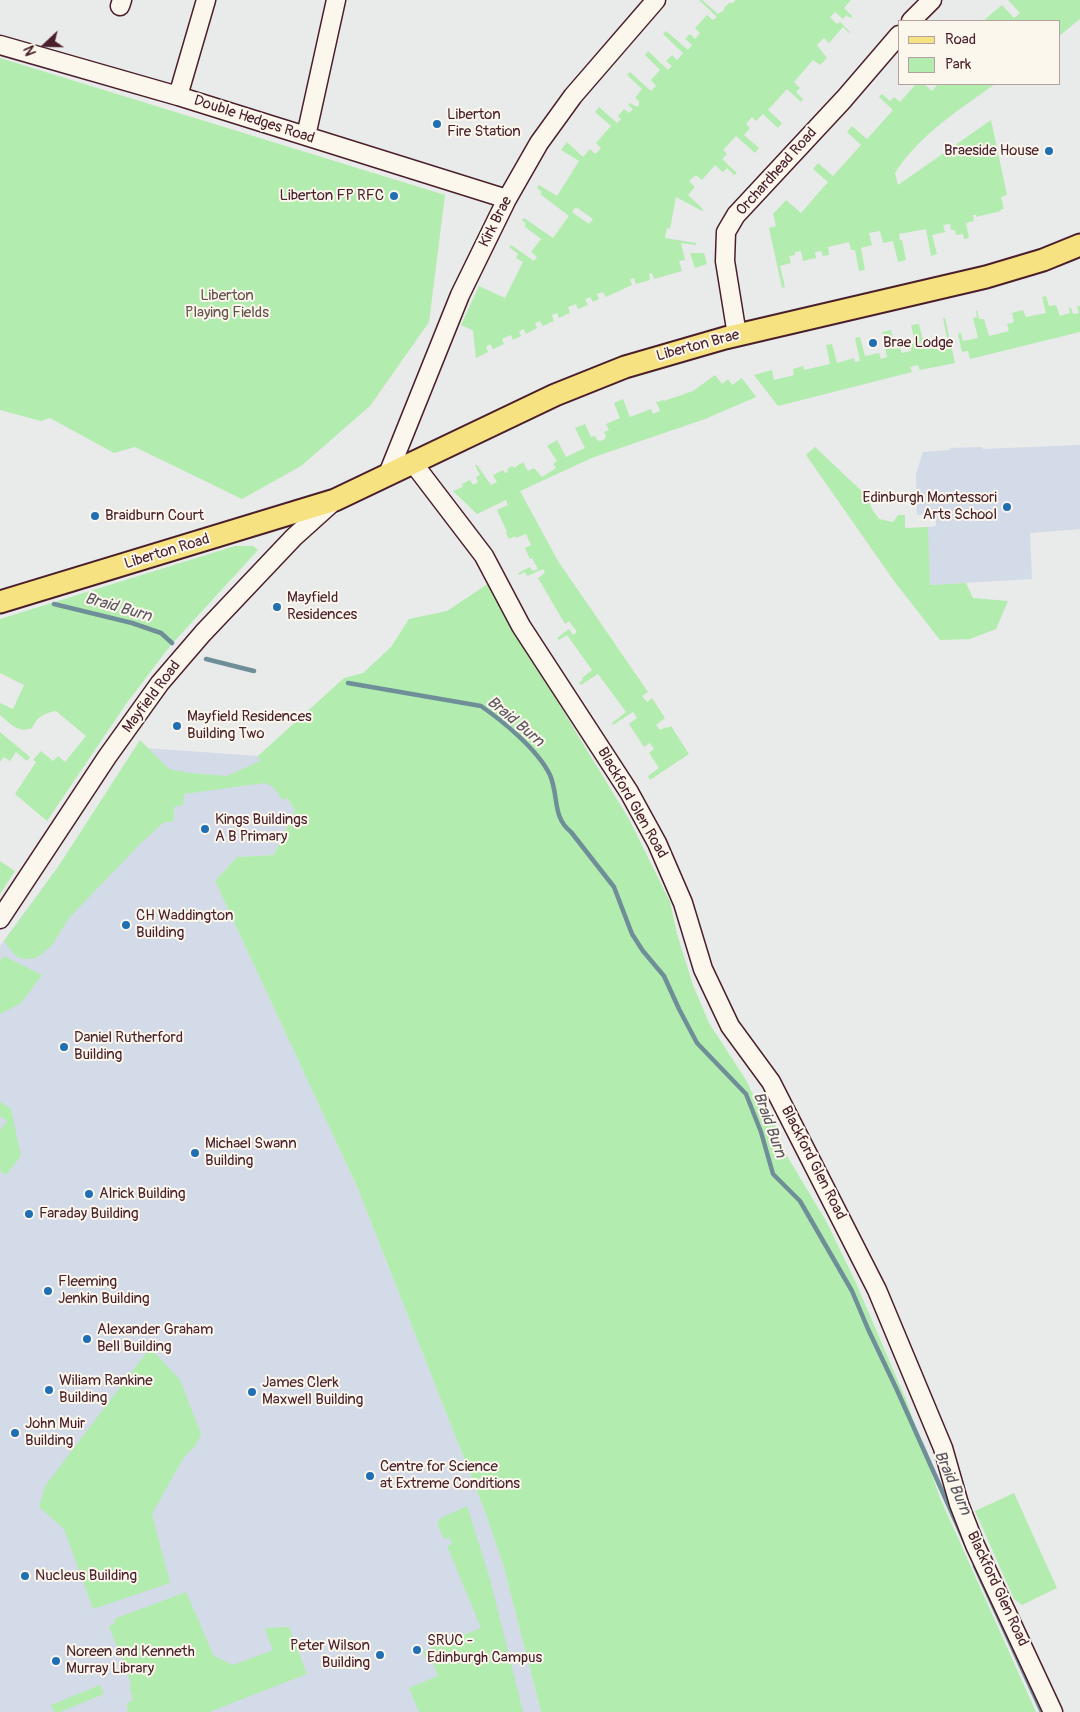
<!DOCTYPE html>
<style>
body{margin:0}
#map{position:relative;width:1080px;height:1712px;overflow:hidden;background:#e9eaea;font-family:Pangolin,sans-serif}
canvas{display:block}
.legend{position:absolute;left:898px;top:20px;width:162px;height:65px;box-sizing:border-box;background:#fbf7ec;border:1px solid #b4a19f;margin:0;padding:6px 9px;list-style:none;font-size:15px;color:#4a1f2b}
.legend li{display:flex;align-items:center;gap:10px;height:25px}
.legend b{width:25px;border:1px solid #b4a19f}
.north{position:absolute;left:20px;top:20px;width:50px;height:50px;-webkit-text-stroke:4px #fbf7ec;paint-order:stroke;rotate:249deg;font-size:14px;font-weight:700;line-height:20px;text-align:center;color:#4a1f2b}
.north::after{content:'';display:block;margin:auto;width:18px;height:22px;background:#4a1f2b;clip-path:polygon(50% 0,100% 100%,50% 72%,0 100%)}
</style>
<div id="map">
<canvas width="1080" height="1712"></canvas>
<ul class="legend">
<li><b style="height:6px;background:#f7e281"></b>Road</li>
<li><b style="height:14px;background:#b3ecaf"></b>Park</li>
</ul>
<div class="north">N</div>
</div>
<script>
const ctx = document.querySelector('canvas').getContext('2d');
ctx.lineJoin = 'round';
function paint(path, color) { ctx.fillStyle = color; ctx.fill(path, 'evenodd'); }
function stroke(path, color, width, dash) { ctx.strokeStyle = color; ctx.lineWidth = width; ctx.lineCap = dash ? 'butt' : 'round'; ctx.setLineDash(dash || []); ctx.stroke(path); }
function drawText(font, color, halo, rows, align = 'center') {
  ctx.font = font + ' Pangolin,sans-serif'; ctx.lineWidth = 4; ctx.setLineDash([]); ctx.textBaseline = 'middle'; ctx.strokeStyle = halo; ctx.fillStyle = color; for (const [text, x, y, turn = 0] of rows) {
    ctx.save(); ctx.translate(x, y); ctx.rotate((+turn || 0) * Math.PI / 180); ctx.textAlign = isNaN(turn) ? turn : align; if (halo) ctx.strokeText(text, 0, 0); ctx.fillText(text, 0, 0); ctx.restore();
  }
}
paint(new Path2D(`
 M1080,445V529L1030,533L1032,579L930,585L927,532L928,527L936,526L935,514L917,515L916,474L923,452L950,450V448L982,447L983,449Z
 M145,748L258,756L295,810L274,855L237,857L215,881L358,1189L484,1509L503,1564L541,1712H0V946Z`), '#d3dae8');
paint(new Path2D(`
 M699,0H702L718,14L724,10V8L729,3H733L736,0H851L844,8L852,16L851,18L846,15L843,19L835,12L830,17L837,24L840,22L850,32L849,33L843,27L829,43L824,38L817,45L827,58L820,65L813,60L794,82L800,88L796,92L803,99L801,102L787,89L768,110L782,123L778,128L763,114L756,121L752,117L746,124L750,128L744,135L759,148L755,153L736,136L723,150L727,154L722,159L737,173L734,175L727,168L723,172L715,165L702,180L696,175L689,181L695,187L688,195L703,209L702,211L676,197L670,229L667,228L665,238L696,243V245L681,243L685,260L679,261L682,271L654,279L652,273L649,274L650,280L636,284L634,278L630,279L632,285L606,297L603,292L597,294L599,299L593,302L590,297L585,299L588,305L578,309L576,304L568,307L570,313L559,318L557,313L552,315L554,321L543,326L540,321L535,323L537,328L526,334L524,329L519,331L521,336L513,340L511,335L502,339L504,344L493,349L490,344L486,347L488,352L476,358L473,332L474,331L461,325L479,286L505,298L523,262L516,258L518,254L509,247L511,245L534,261L537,257L531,252L541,239L524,226L526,224L522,220L524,218L553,238L569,216L540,194L542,192L537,188L539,185L557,196L579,161L561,150L567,142L583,157L590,149L595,154L601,148L596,143L611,126L595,112L599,107L617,123L621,119L618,116L624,109L629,113L633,109L628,105L630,103L637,107L639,105V101L635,98L642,89L627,75L630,72L651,91L656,86L651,80L660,70L645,55L648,51L668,70L672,66L666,61L672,55L677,60L683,53L663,34L666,31L688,50L692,45L685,39L690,34L695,39L700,33L695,28L707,15L713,20L717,17ZM576,207L593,219L589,224L572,212Z
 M1008,0H1080V19L1059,36V21H983L1002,5L1014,18L1020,13Z
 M0,58L445,195L429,322L370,406L301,466L242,499L135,447L114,453L50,418L41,421L0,410Z
 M916,84H924L932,91L937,85L935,84H995C959,110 920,134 895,173L898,185L991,120L1007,195L1001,197L1004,209H1001V211L976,217V215H973L974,221L966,223L969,238L964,239L963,234L956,235L955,230H951L950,224L943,225L945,232L932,235L937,254L931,256L926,229L899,234L900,240H902L906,260L898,262L893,241L883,243L880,231L869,233L872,245L861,248L865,270L859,271L855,250H851L849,242L828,247L829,255L823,256L821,251L815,252L816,258L803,261L801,251L795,252V255L789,256L791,263L780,266L785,287L782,288L769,228L776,226L773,214L786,200L801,213L828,182L813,169L818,163L833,176L861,145L847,132L852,126L867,139L893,110L879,97L882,94L890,101L894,97L900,102Z
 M690,253H704L707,264L695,268Z
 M1046,296L1049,306L1056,305L1060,316L1070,313L1069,308H1071L1073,314L1079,313L1077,306H1080V332L970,359L968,351L962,352L958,334L961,333L963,341L978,338L973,318L977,317L976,311L977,310L979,319H984L989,336L1009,331L1007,324L1014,322L1012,313L1023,310L1026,317L1046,313L1042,297Z
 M943,318H945L955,363L920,370L918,365L910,367L912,372L778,406L754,375L772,370L774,380L794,375L793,369L803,366L804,370L830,364L826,345L832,344L837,363L854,358L855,362L860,361L855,338L860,337L865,356L879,353L881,359L887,357L882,332L891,330L895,349L900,348L902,353L911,351L910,344L915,343L911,325L919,324L924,344L931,343L932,347L942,345L941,340L947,338Z
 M715,375L722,384L728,379L732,385L742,378L756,397L705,419L594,457L520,491L558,561L648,692L642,696L647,702L652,698L665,718L656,725L660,730L666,727L667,728L671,726L689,754L650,780L648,776L659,768L649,753L654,749L650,743L644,747L629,724L637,718L633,712L613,725L612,723L626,712L598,674L581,685L579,683L583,680L582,678L592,670L567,635L559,640L557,638L569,629L573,635L577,632L569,621L565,624L538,578L545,573L543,569L527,576L525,572L519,575L518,573L530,567L532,571L538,569L532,558L530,559L525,548L531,545L526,534L516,538L515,536L509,539L506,533L507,532L497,510L508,505L506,500L477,514L453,491L463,487L462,484L470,480L473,485L478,482L476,477L480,475L475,465H477L491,485L497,482L493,475L503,470L505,473L508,472L507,469L512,466L514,468L523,462L528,471L534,468L542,477L556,468L553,464L557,461L547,446L557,440L566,457L585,448L575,428L585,424L591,437L595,436L597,440L600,441L605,439L606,436L604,432L609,430L606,424L620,418L614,403L623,399L630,417L651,409L653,414L660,411L655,399L657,402L664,400V401L693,391Z
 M815,447L868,497L872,509L879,519L893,522L898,515H905V528L928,527L930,585L966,583L973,598L1008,601L996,629L970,639L940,640L894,581L806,455Z
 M235,546H253L258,550L170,646L126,704L47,821L15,794L36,762L33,760L41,751L53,761L58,756L65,762L86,736L56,711C44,713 37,717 32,728C18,734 10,723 0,715V703L13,709L24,685L0,673V619Z
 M489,583L497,600L577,734L629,819L670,902L677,934L693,985L709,1023L746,1080L757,1103L775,1124L787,1156L826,1221L856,1283L907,1402L940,1498L1036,1712H541L503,1564L484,1509L358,1189L215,881L237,857L274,855L295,810L287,798L283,800L272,786L264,783L184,794L183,805L174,807V821L163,823L140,844L69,918L52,945L43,953L36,958L28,959L19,958L13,953L4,941L58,867L140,740L169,769L190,773L227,776L260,761L258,756L344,678L363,673L391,647L409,619L447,611Z
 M0,732L30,757L27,761L16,752L10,761L4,757L0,762Z
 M0,861L15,871L0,894Z
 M4,956L42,975L21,1003L0,1014V961Z
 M0,1102L11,1109L21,1156L6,1175L0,1171V1130L7,1121L0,1116Z
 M150,1348L180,1380L201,1434L196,1445L184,1457L152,1514L170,1583L93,1609L64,1529L39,1507L45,1486Z
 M1014,1493L1057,1588L1022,1605L1014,1599L975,1511Z
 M467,1506L490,1579L523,1712H419L409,1688L438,1676L433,1663L428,1665L423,1651L481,1628L447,1546L452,1544L449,1537L444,1539L437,1523L441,1518Z
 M186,1592L214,1656L233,1665L273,1650L265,1630L267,1628L289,1627L307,1674L209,1712H126L128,1710L126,1704L133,1700L130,1689L131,1683L109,1626L115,1623L114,1619Z
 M100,1685L104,1694L60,1712H54L51,1705Z`), '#b3ecaf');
stroke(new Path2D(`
 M54,604L132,623L161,633L172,643
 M206,659L254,671
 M348,683L481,706C504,722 538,750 550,775C559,796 552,817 571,832L614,887L632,934L643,951L664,976L679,1009L697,1043L746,1094L761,1132L773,1174L800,1201L852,1291L868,1329L897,1390L968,1549
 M975,1566L1042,1712`), '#6f8f98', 4.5);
const minor = new Path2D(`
 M120,6L122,0
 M911,21L932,0
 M0,45L178,96L507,199
 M178,96L206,0
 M306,136L336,0
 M737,335L725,261L726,232L736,215L844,99L899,35
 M413,463L484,556L521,626L629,792L657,843L683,903L703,969L730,1026L771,1082L877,1290L943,1448L959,1504L975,1545L1053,1712
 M388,474L460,295L507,199L539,143L573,96L656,0
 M0,919L107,757L160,683L203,633L294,537L334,501`);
const major = new Path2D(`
 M0,602L335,500L555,395L625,367L725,338L986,277L1043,260L1080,245`);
stroke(minor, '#4a1f2b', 21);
stroke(major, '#4a1f2b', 25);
stroke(minor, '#fbf7ec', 18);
stroke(major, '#f7e281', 21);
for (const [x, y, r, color] of [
 [437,124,5,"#1f6fb2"],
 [1049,151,5,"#1f6fb2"],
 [394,196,5,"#1f6fb2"],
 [873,343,5,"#1f6fb2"],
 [1007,507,5,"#1f6fb2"],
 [95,516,5,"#1f6fb2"],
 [277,607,5,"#1f6fb2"],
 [177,726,5,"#1f6fb2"],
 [205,829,5,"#1f6fb2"],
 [126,925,5,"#1f6fb2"],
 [64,1047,5,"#1f6fb2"],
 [195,1153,5,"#1f6fb2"],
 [89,1194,5,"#1f6fb2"],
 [29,1214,5,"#1f6fb2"],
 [48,1291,5,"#1f6fb2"],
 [87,1339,5,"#1f6fb2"],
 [49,1390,5,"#1f6fb2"],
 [252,1392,5,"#1f6fb2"],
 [15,1433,5,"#1f6fb2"],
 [370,1476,5,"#1f6fb2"],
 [25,1576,5,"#1f6fb2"],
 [417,1650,5,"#1f6fb2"],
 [380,1655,5,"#1f6fb2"],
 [56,1661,5,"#1f6fb2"]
]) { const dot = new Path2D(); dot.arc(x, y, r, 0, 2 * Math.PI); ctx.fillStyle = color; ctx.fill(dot); stroke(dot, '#fbf7ec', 2); }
drawText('15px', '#4a1f2b', '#fbf7ec', [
 ["Liberton",447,115],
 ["Fire Station",447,132],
 ["Braeside House",1039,151,"right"],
 ["Liberton FP RFC",384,196,"right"],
 ["Brae Lodge",883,343],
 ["Edinburgh Montessori",997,498,"right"],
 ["Arts School",997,515,"right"],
 ["Braidburn Court",105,516],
 ["Mayfield",287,598],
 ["Residences",287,615],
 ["Mayfield Residences",187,717],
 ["Building Two",187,734],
 ["Kings Buildings",215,820],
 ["A B Primary",215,837],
 ["CH Waddington",136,916],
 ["Building",136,933],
 ["Daniel Rutherford",74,1038],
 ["Building",74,1055],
 ["Michael Swann",205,1144],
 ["Building",205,1161],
 ["Alrick Building",99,1194],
 ["Faraday Building",39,1214],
 ["Fleeming",58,1282],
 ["Jenkin Building",58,1299],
 ["Alexander Graham",97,1330],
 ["Bell Building",97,1347],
 ["Wiliam Rankine",59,1381],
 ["Building",59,1398],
 ["James Clerk",262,1383],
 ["Maxwell Building",262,1400],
 ["John Muir",25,1424],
 ["Building",25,1441],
 ["Centre for Science",380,1467],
 ["at Extreme Conditions",380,1484],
 ["Nucleus Building",35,1576],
 ["SRUC -",427,1641],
 ["Edinburgh Campus",427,1658],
 ["Peter Wilson",370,1646,"right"],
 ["Building",370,1663,"right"],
 ["Noreen and Kenneth",66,1652],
 ["Murray Library",66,1669]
], 'left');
drawText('15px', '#4a1f2b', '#fbf7ec', [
 ["Double Hedges Road",254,120,18],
 ["Orchardhead Road",777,172,-48],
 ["Kirk Brae",496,222,-63],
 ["Liberton Brae",698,346,-15],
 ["Liberton Road",167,552,-17],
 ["Mayfield Road",152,697,-53],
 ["Blackford Glen Road",632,803,60],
 ["Blackford Glen Road",813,1163,63],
 ["Blackford Glen Road",997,1589,65]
]);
drawText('15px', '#64524c', '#fbf7ec', [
 ["Liberton",227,296],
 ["Playing Fields",227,313]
]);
drawText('italic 16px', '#5d5762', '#fbf7ec', [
 ["Braid Burn",118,608,16],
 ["Braid Burn",515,722,40],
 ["Braid Burn",769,1125,70],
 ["Braid Burn",952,1483,66]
]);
</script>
